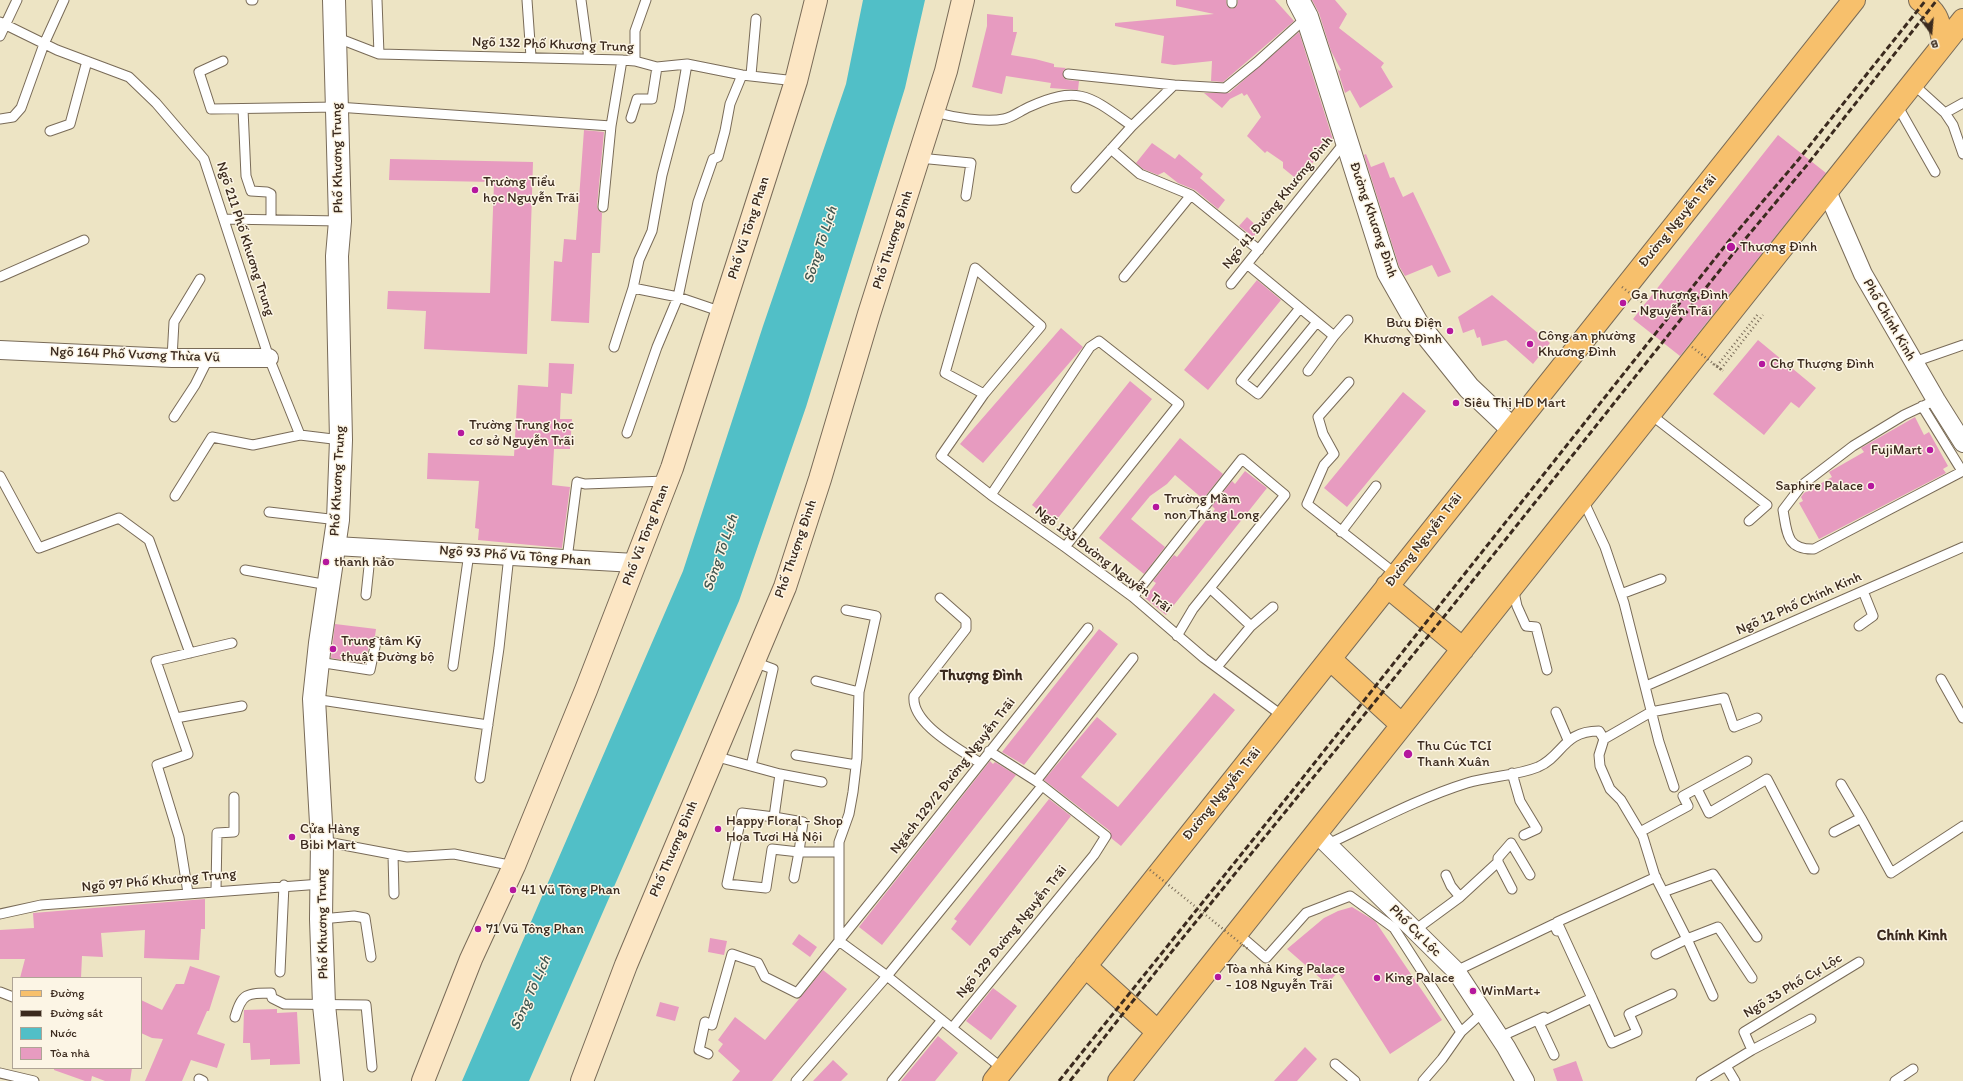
<!DOCTYPE html>
<meta charset="utf-8">
<style>
body{margin:0}
#map{position:relative;width:1963px;height:1081px;overflow:hidden;background:#ede4c4;font-family:Itim,sans-serif}
canvas{display:block}
.legend{position:absolute;left:12px;top:977px;width:130px;height:92px;box-sizing:border-box;background:#fcf5e5;border:1px solid #afa495;margin:0;padding:5px 7px;list-style:none;font-size:12px;color:#3b2a1e}
.legend li{display:flex;align-items:center;gap:8px;height:20px}
.legend b{width:20px;border:1px solid #afa495}
.north{position:absolute;left:1911px;top:12px;width:40px;height:40px;-webkit-text-stroke:3px #fcf5e5;paint-order:stroke;rotate:164deg;font-size:11px;font-weight:700;line-height:16px;text-align:center;color:#3b2a1e}
.north::after{content:'';display:block;margin:auto;width:14px;height:18px;background:#3b2a1e;clip-path:polygon(50% 0,100% 100%,50% 72%,0 100%)}
</style>
<div id="map">
<canvas width="1963" height="1081"></canvas>
<ul class="legend">
<li><b style="height:5px;background:#f7c06c"></b>Đường</li>
<li><b style="height:5px;background:#3b2a1e"></b>Đường sắt</li>
<li><b style="height:11px;background:#51bfc7"></b>Nước</li>
<li><b style="height:11px;background:#e79bc0"></b>Tòa nhà</li>
</ul>
<div class="north">B</div>
</div>
<script>
const ctx = document.querySelector('canvas').getContext('2d');
ctx.lineJoin = 'round';
function paint(path, color) { ctx.fillStyle = color; ctx.fill(path, 'evenodd'); }
function stroke(path, color, width, dash) { ctx.strokeStyle = color; ctx.lineWidth = width; ctx.lineCap = dash ? 'butt' : 'round'; ctx.setLineDash(dash || []); ctx.stroke(path); }
function drawText(font, color, halo, rows, align = 'center') {
  ctx.font = font + ' Itim,sans-serif'; ctx.lineWidth = 3; ctx.setLineDash([]); ctx.textBaseline = 'middle'; ctx.strokeStyle = halo; ctx.fillStyle = color; for (const [text, x, y, turn = 0] of rows) {
    ctx.save(); ctx.translate(x, y); ctx.rotate((+turn || 0) * Math.PI / 180); ctx.textAlign = isNaN(turn) ? turn : align; if (halo) ctx.strokeText(text, 0, 0); ctx.fillText(text, 0, 0); ctx.restore();
  }
}
paint(new Path2D(`
 M863,0H925L905,88L806,407L739,601L529,1081H462L683,571L763,326L846,84Z`), '#51bfc7');
paint(new Path2D(`
 M1176,0H1226L1227,6L1232,9L1237,6L1238,0H1275L1294,21L1223,82L1211,81L1212,61L1174,65L1161,63L1164,36L1115,26V23L1214,14L1176,6Z
 M1312,0H1335L1347,14L1339,28L1384,63L1381,67L1393,87L1360,108L1350,90L1345,93L1337,68L1339,71L1341,70L1331,51L1319,13Z
 M987,14L1013,17V32H1017L1011,55L1035,59L1054,64V67L1066,68L1063,71V77L1067,80L1079,81L1078,90L1050,88L1051,83L1006,76L1002,94L972,87L987,26Z
 M1299,32L1333,140L1317,157L1299,181L1283,168V162L1267,151L1265,153L1247,136L1261,117L1247,94L1244,96L1242,93L1230,99L1222,108L1204,93H1229Z
 M584,130L604,132L597,206L598,210L602,213L600,253H592L589,323L551,321L554,261L562,262L564,239L576,240Z
 M1778,135L1826,173L1680,356L1633,319Z
 M1152,143L1175,159L1179,154L1203,174L1200,178L1225,200L1218,209L1195,190L1178,183L1164,172L1158,175L1143,169L1136,163Z
 M1366,154L1371,167L1384,162L1390,178L1394,177L1403,197L1413,192L1451,272L1438,277L1432,265L1405,276L1399,266L1364,155Z
 M390,159L533,162L527,354L424,349L426,311L387,309L388,291L490,293L494,182L389,180Z
 M1247,217L1260,229L1253,237L1239,226Z
 M1257,280L1281,300L1208,390L1184,370Z
 M1492,295L1550,343L1533,364L1506,340L1482,346L1480,337L1477,338L1474,329L1463,333L1458,317Z
 M1061,328L1083,347L983,463L960,444Z
 M1758,340L1816,388L1799,408L1791,402L1764,435L1713,394Z
 M549,363L574,364L572,394L561,393L560,419H572L570,449H554L552,485L570,487L562,548L478,540L479,529L475,528L479,481L427,479L428,453L514,456L518,385L548,387Z
 M1130,381L1152,399L1054,523L1032,505Z
 M1403,392L1426,411L1347,507L1324,488Z
 M1915,417L1924,435L1929,432L1948,466L1943,469L1946,473L1819,539L1799,503L1803,501L1801,497L1804,493L1832,477L1829,472L1864,452L1861,448Z
 M1180,438L1223,474L1203,499L1175,475L1167,484L1150,496L1131,519L1165,547L1144,574L1099,538Z
 M1245,471L1267,488L1166,615L1145,598L1156,583L1153,581L1174,555L1177,557L1215,509L1212,506L1232,481L1235,484Z
 M335,624L376,629L375,636L370,641L365,663L331,658Z
 M1099,629L1118,644L1024,765L1002,752Z
 M1214,693L1235,710L1121,846L1111,838L1110,831L1044,780L1097,717L1117,734L1081,777L1118,807Z
 M990,761L993,764L995,762L1016,775L882,945L859,927Z
 M1049,799L1071,816L970,946L951,929L957,921L954,919Z
 M205,899V929H201L199,960L144,958L145,930L101,933L103,957L82,956L81,978H20L25,959H0V930L34,928L33,913Z
 M1352,907L1375,921L1442,1020L1390,1054L1338,972L1327,984L1287,949L1324,918L1338,911Z
 M799,934L817,947L810,957L792,944Z
 M710,938L727,941L724,955L708,952Z
 M190,966L220,976L209,1011H207L197,1034L225,1044L217,1068L191,1060L182,1081H145L163,1039L152,1038L141,1033V1000L162,1010L176,984H184Z
 M823,970L847,989L772,1081H732L740,1071L718,1051L723,1044L718,1040L735,1017L765,1040Z
 M993,988L1017,1006L991,1040L966,1021Z
 M660,1002L679,1007L675,1021L656,1016Z
 M277,1009V1013L297,1012L300,1064L270,1065V1059L251,1060L250,1043H243L244,1010Z
 M938,1036L958,1053L935,1081H901Z
 M1305,1047L1317,1059L1297,1081H1274Z
 M833,1060L848,1074L841,1081H813Z
 M1576,1061L1583,1081H1557L1553,1069Z
 M54,1068H132L130,1081H105L92,1076L91,1081H85L54,1070Z`), '#e79bc0');
const service = new Path2D(`
 M251,0H253
 M377,0L379,54
 M527,0L531,57
 M581,0L589,59
 M1232,0V3
 M0,22L57,50L129,77L156,103L204,159L269,358L300,435L341,440
 M0,36L17,0
 M335,37L379,54L622,60L635,61L657,67L687,64L742,75L796,81
 M223,61L199,72L211,109L337,107L611,126
 M635,61V31L646,0
 M1068,74L1174,85
 M751,75L756,19
 M1913,84L1945,113L1953,125L1963,154
 M1897,105L1935,172
 M243,109L246,176L251,191L267,192L271,194V220
 M934,112C952,117 985,123 1004,119C1013,117 1020,111 1029,107C1079,84 1091,97 1132,126
 M1945,113L1963,103
 M631,118L637,99H652L657,67
 M0,119L13,117L21,108L44,44L64,0
 M50,131L70,124L87,61
 M1111,149L1140,174L1191,195
 M919,158L971,163L966,196
 M1076,188L1132,126L1174,85L1225,88L1257,62L1307,17
 M603,207L611,126L622,60
 M224,219L340,221
 M1247,264L1334,336L1348,320
 M0,277L84,240
 M1124,277L1191,195L1259,250
 M1231,284L1345,142
 M633,288L678,297L722,312
 M1300,308L1241,381L1258,394L1317,322
 M614,347L633,288L639,260L652,231L662,175L679,110L687,64
 M172,358L174,322L200,279
 M1914,362L1963,345
 M1308,371L1334,336
 M1349,382L1318,417L1323,434L1334,454L1324,465L1307,504L1397,575
 M984,394L945,373L975,268L1041,326L984,394L941,456L991,495L1065,547L1133,597L1204,658L1284,717
 M1936,400L1904,415L1853,446L1802,485L1783,510C1787,532 1786,550 1814,549L1963,471
 M1922,406L1962,471
 M1650,414L1767,505L1749,521
 M174,417L195,385L209,357
 M627,433L657,347L678,297L698,202L713,159L718,157L725,131L730,104L742,75
 M0,476L39,548L119,518L149,540L190,653
 M991,495L1090,347L1099,341L1179,404L1065,547
 M175,496L212,437L253,445L300,435
 M1583,500L1605,547L1624,603L1659,742L1674,787
 M269,512L338,520
 M1341,532L1376,486
 M567,559L577,482L585,484L666,481
 M245,570L328,585
 M1513,588L1517,606L1526,626L1536,627L1547,670
 M1211,589L1251,626
 M1621,594L1661,579
 M366,595L371,547
 M1133,597L1242,459L1285,495L1193,609L1177,636
 M940,598L966,621V629L914,696C911,724 960,749 980,763
 M1859,626L1873,616L1863,591
 M318,662L370,670L376,642
 M453,666L469,553
 M1217,667L1251,626L1273,607
 M1941,679L1963,718
 M816,681L859,692
 M1646,686L1963,547
 M314,699L488,725
 M1556,712L1568,740
 M176,718L242,706
 M1604,739L1599,755L1600,766L1610,789L1621,800L1643,837L1655,876L1687,939L1713,996
 M1604,739L1651,712L1724,698L1734,727L1757,718
 M796,755L856,765
 M714,756L780,774L822,782
 M751,766L773,669L754,662
 M1512,773L1520,801L1537,829L1524,835
 M480,778L499,648L509,555
 M1036,781L1133,658
 M1841,784L1861,818
 M1697,789L1709,813L1767,779L1814,869
 M774,817L742,813L727,884L766,888L772,849L799,852L803,822L774,817L780,774
 M1640,832L1688,806L1683,796L1747,761
 M1834,832L1861,818L1891,873L1963,826
 M322,841L407,857L454,854L514,866
 M1328,844C1373,823 1419,798 1467,783C1490,776 1516,776 1538,767C1563,756 1563,731 1599,731L1604,739
 M393,855L394,894
 M1498,862L1512,889
 M1446,875L1451,886L1460,897
 M794,878L799,852H839
 M216,890L217,833L234,832V797
 M1663,892L1713,874L1757,937
 M188,893L179,837L157,765L188,754L156,661L232,643
 M0,914L41,905L321,884
 M321,919L354,916L365,918L371,957
 M1415,930L1460,897L1498,862V858L1511,843L1530,875
 M1237,933L1266,958L1306,913L1350,896L1394,928L1461,1032L1483,1012
 M839,941V842L849,814L853,792L857,758L859,692L876,616L846,610
 M839,941L887,976L1003,1069
 M1656,954L1687,939L1718,927L1752,978
 M1456,971L1554,924L1557,931
 M280,972L284,885
 M0,992L13,997
 M1592,998L1612,1043L1637,1032L1629,1014L1672,994
 M235,1017C242,993 247,993 271,993L272,998L284,1004L366,1005L372,1067
 M952,1028L1094,855L1106,836L1036,781L989,751
 M1500,1037L1544,1017
 M1752,1050L1811,1019
 M708,1054L699,1050L705,1022L712,1025L732,954L758,963L765,977L797,993L885,884L1088,628
 M1554,1055L1539,1023L1592,998L1557,922L1656,877
 M1335,1064L1355,1081
 M1726,1066L1735,1081
 M0,1073L34,1081
 M199,1079L203,1081
 M796,1081L887,976L1042,786
 M892,1081L942,1020
 M1423,1081L1442,1059L1461,1032
 M1701,1081L1752,1050L1744,1032L1859,962
 M1895,1081L1913,1069`);
const minor = new Path2D(`
 M1827,191L1863,274L1936,400L1963,443
 M0,350L172,358H269
 M335,546L635,563
 M1316,833L1456,971L1506,1047L1525,1081`);
const tertiary = new Path2D(`
 M1298,0L1307,17L1321,60L1388,272L1417,323L1469,388L1508,425L1511,430
 M332,1081L324,1005L321,919L322,841L314,699L320,643L338,520L341,440L337,256L340,221L334,0`);
const secondary = new Path2D(`
 M423,1081L471,959L514,866L586,690L672,468L796,81L816,0
 M582,1081L626,965L785,587L820,479L869,314L946,71L963,0`);
const primary = new Path2D(`
 M1920,0C1940,15 1938,21 1944,44
 M1387,586L1463,649
 M1330,659L1402,725
 M1085,966L1158,1032
 M994,1081L1854,0
 M1119,1081L1963,20`);
stroke(service, '#796b58', 11);
stroke(minor, '#796b58', 20);
stroke(tertiary, '#796b58', 24);
stroke(secondary, '#796b58', 24);
stroke(primary, '#796b58', 24);
stroke(new Path2D(`
 M1713,364L1723,371
 M1717,366L1758,314
 M1721,369L1763,315`), '#796b58', 2.5, [1, 3]);
stroke(service, '#fff', 9);
stroke(minor, '#fff', 18);
stroke(tertiary, '#fff', 22);
stroke(secondary, '#fce6c4', 22);
stroke(primary, '#f7c06c', 22);
stroke(new Path2D(`
 M1059,1081L1293,790L1729,241L1799,159L1926,0
 M1070,1081L1177,945L1447,613L1736,250L1807,165L1937,0`), '#3b2a1e', 3, [6, 3]);
stroke(new Path2D(`
 M1622,287L1644,304
 M1692,347L1723,371
 M1150,870L1249,950`), '#796b58', 2.5, [1, 3]);
for (const [x, y, r, color] of [
 [475,190,4,"#b5179e"],
 [1731,247,5,"#b5179e"],
 [1623,303,4,"#b5179e"],
 [1450,331,4,"#b5179e"],
 [1530,344,4,"#b5179e"],
 [1762,364,4,"#b5179e"],
 [1456,403,4,"#b5179e"],
 [461,433,4,"#b5179e"],
 [1930,450,4,"#b5179e"],
 [1871,486,4,"#b5179e"],
 [1156,507,4,"#b5179e"],
 [326,562,4,"#b5179e"],
 [333,649,4,"#b5179e"],
 [1408,754,5,"#b5179e"],
 [718,829,4,"#b5179e"],
 [292,837,4,"#b5179e"],
 [513,890,4,"#b5179e"],
 [478,929,4,"#b5179e"],
 [1218,977,4,"#b5179e"],
 [1377,978,4,"#b5179e"],
 [1473,991,4,"#b5179e"]
]) { const dot = new Path2D(); dot.arc(x, y, r, 0, 2 * Math.PI); ctx.fillStyle = color; ctx.fill(dot); stroke(dot, '#fcf5e5', 1.5); }
drawText('14px', '#3b2a1e', '#fcf5e5', [
 ["Ngõ 132 Phố Khương Trung",553,45,2],
 ["Phố Khương Trung",338,158,-91],
 ["Ngõ 41 Đường Khương Đình",1278,203,-51],
 ["Đường Khương Đình",1373,220,71],
 ["Đường Nguyễn Trãi",1678,221,-51],
 ["Phố Vũ Tông Phan",749,228,-72],
 ["Ngõ 211 Phố Khương Trung",245,239,72],
 ["Phố Thượng Đình",893,240,-72],
 ["Phố Chính Kinh",1889,320,60],
 ["Ngõ 164 Phố Vương Thừa Vũ",135,355,2],
 ["Phố Khương Trung",338,481,-87],
 ["Phố Vũ Tông Phan",646,535,-69],
 ["Đường Nguyễn Trãi",1424,540,-52],
 ["Phố Thượng Đình",796,549,-71],
 ["Ngõ 93 Phố Vũ Tông Phan",515,556,4],
 ["Ngõ 133 Đường Nguyễn Trãi",1103,560,37],
 ["Ngõ 12 Phố Chính Kinh",1799,604,-24],
 ["Ngách 129/2 Đường Nguyễn Trãi",953,776,-52],
 ["Đường Nguyễn Trãi",1222,794,-51],
 ["Phố Thượng Đình",674,849,-67],
 ["Ngõ 97 Phố Khương Trung",159,881,-5],
 ["Phố Khương Trung",323,924,-91],
 ["Phố Cự Lộc",1415,931,45],
 ["Ngõ 129 Đường Nguyễn Trãi",1012,932,-51],
 ["Ngõ 33 Phố Cự Lộc",1793,986,-31]
]);
drawText('14px', '#3b2a1e', '#fcf5e5', [
 ["Trường Tiểu",483,182],
 ["học Nguyễn Trãi",483,198],
 ["Thượng Đình",1740,247],
 ["Ga Thượng Đình",1631,295],
 ["- Nguyễn Trãi",1631,311],
 ["Bưu Điện",1442,323,"right"],
 ["Khương Đình",1442,339,"right"],
 ["Công an phường",1538,336],
 ["Khương Đình",1538,352],
 ["Chợ Thượng Đình",1770,364],
 ["Siêu Thị HD Mart",1464,403],
 ["Trường Trung học",469,425],
 ["cơ sở Nguyễn Trãi",469,441],
 ["FujiMart",1922,450,"right"],
 ["Saphire Palace",1863,486,"right"],
 ["Trường Mầm",1164,499],
 ["non Thăng Long",1164,515],
 ["thanh hảo",334,562],
 ["Trung tâm Kỹ",341,641],
 ["thuật Đường bộ",341,657],
 ["Thu Cúc TCI",1417,746],
 ["Thanh Xuân",1417,762],
 ["Happy Floral - Shop",726,821],
 ["Hoa Tươi Hà Nội",726,837],
 ["Cửa Hàng",300,829],
 ["Bibi Mart",300,845],
 ["41 Vũ Tông Phan",521,890],
 ["71 Vũ Tông Phan",486,929],
 ["Tòa nhà King Palace",1226,969],
 ["- 108 Nguyễn Trãi",1226,985],
 ["King Palace",1385,978],
 ["WinMart+",1481,991]
], 'left');
drawText('italic 15px', '#425751', '#fcf5e5', [
 ["Sông Tô Lịch",821,245,-72],
 ["Sông Tô Lịch",721,553,-71],
 ["Sông Tô Lịch",531,993,-66]
]);
drawText('bold 15px', '#3b2a1e', '#fcf5e5', [
 ["Thượng Đình",981,676],
 ["Chính Kinh",1912,936]
]);
</script>
